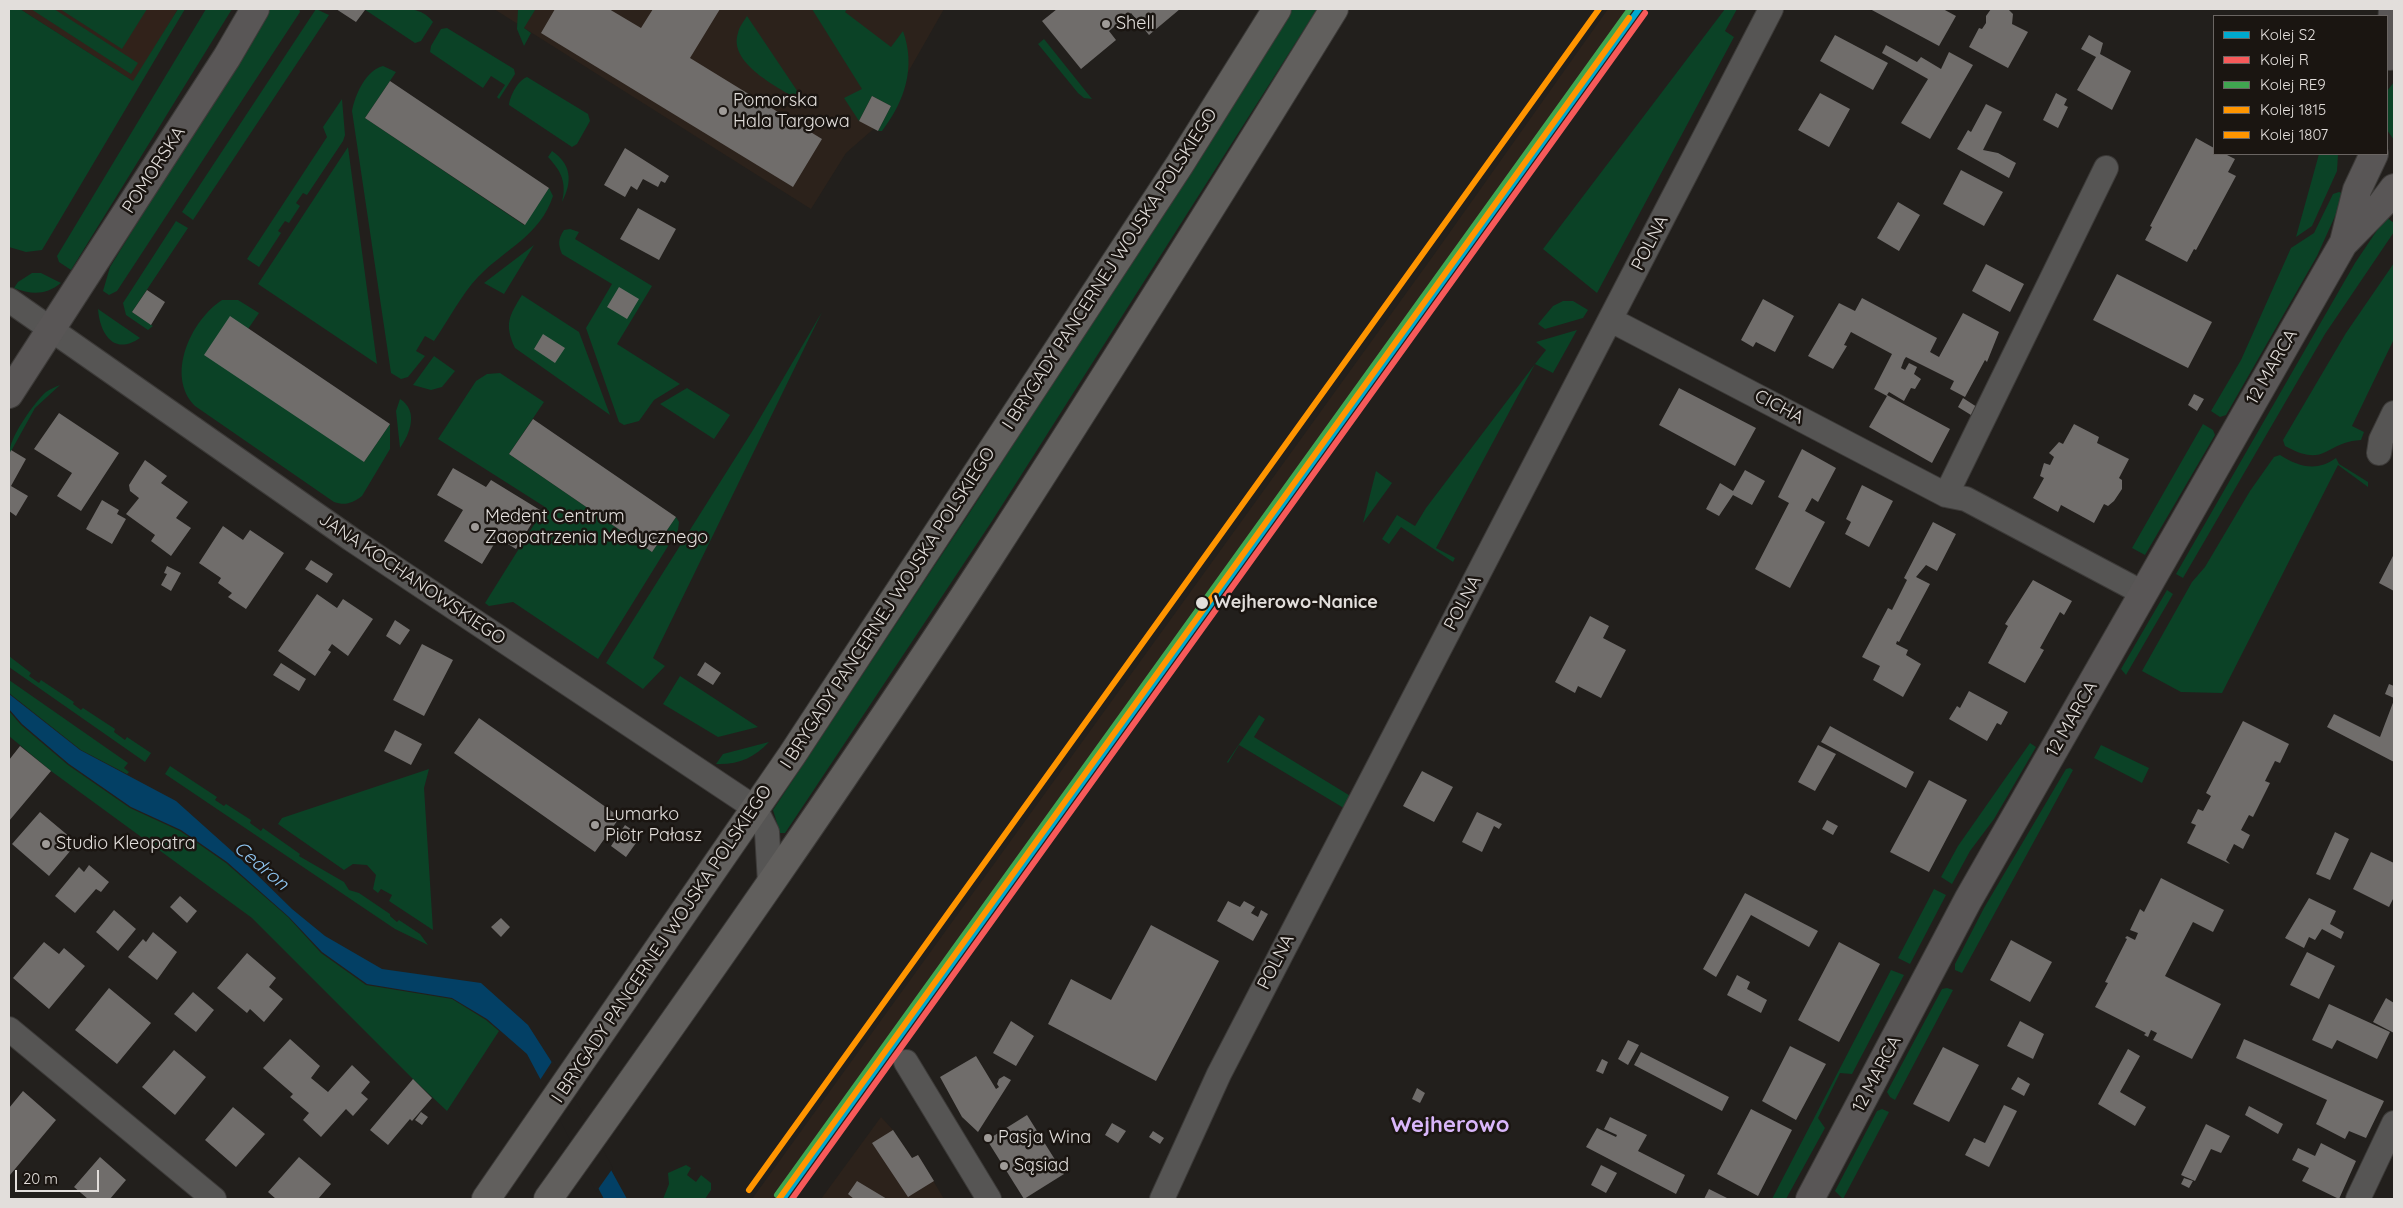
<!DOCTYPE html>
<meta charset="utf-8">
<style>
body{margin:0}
#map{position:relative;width:2403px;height:1208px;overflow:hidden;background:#221f1c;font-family:Quicksand,sans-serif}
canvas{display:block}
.frame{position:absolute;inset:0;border:10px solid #e2dedb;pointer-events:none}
.legend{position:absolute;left:2213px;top:15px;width:175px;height:140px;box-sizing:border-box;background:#1a1511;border:1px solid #6a6562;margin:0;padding:6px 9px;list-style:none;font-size:15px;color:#e2dedb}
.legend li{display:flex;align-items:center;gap:10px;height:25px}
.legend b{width:25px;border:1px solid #6a6562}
.scale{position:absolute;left:15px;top:1170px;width:84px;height:22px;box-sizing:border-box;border:2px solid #e2dedb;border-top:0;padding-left:6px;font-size:15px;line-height:18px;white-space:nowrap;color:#e2dedb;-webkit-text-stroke:4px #1a1511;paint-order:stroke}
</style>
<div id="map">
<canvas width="2403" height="1208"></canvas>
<div class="frame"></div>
<ul class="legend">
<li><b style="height:6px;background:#00a9ce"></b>Kolej S2</li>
<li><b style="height:6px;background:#f75a5a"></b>Kolej R</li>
<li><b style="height:6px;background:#40a550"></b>Kolej RE9</li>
<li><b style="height:6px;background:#ff9500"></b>Kolej 1815</li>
<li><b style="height:6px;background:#ff9500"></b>Kolej 1807</li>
</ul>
<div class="scale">20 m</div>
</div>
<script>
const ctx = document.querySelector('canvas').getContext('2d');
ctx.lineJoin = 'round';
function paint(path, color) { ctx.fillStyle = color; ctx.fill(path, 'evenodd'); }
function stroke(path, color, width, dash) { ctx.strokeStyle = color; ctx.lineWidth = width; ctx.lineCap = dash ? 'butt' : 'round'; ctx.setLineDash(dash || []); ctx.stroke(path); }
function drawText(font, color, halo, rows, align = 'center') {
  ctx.font = font + ' Quicksand,sans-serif'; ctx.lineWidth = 5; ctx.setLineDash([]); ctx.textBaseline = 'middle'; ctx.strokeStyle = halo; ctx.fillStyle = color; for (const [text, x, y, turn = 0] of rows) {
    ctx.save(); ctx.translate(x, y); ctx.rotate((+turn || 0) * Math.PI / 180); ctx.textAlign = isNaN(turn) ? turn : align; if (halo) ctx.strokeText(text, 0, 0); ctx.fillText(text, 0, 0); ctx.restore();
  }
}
paint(new Path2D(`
 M494,9H944L878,125L846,153L811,209Z
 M1608,9H1649L1456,274L794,1199H752L1433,256Z
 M881,1117L893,1130L912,1158L918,1155L944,1199H821Z`), '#2c221b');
paint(new Path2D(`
 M20,9H178L134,82Z`), '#31221a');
paint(new Path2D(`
 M9,9H20L133,81L178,9H185L42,250L26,252L9,247Z
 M31,9H54L138,63L131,74Z
 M60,9H147L122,49Z
 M206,9H232L71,270L59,262L57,256Z
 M269,9H299L300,12L117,291L109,295L103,291L110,267Z
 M316,9L329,15L193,220L182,212Z
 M364,9C386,9 419,2 433,22L421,41L415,43Z
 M518,9L535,10L524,28L531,33L524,46L517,29Z
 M812,9H847L845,12L891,47L903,31C916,67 905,101 882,131H878L891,106L872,96L859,121L844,98L862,89Z
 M1291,9H1317L992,521L809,797L785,833H780L773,810L972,509Z
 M1725,9H1737L1725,31L1734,37L1597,293L1543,249Z
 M747,16L806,104C785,91 727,65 738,33C739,27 744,21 747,16Z
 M447,28L514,69L515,74L499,99L497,97L505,85L491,76L483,88L430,52L431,46L441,29Z
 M1044,39L1092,99L1084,98L1078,93L1038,44Z
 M383,66L396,72L365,118L524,225L549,188L553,196C540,236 505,249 478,277C461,295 448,321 434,341L425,336L416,351L425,356L408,377L401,379L391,373L352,111C355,95 366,70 383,66Z
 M527,77L588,114L590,121L577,144L572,147L509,105C510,96 518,80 527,77Z
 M2394,82V140L2387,130V91Z
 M342,99L345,135L343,141L307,195L303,193L296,203L300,206L289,223L285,221L278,231L281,233L259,267L247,259L327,137L323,127Z
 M348,147L377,364L258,284Z
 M552,151C571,164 573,181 562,202C567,182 561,171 548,157Z
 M2319,154H2338L2337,171L2312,226L2296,237Z
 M2339,192L2345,194L2317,256L2226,415L2220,417L2211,411L2241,360L2291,248L2314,233L2333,194Z
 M2386,217L2394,223V232L2325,334L2183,578L2176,574L2355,263Z
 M176,221L188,228L132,312L153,326L148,330L126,315L123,303Z
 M570,229L579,232L575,239L652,286L617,344L680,384L654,400L639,421L624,425L619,422L586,328L612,284L562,254C558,244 558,239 564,230Z
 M534,245L504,294L484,283Z
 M2394,263V339L2352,426L2364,432L2361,440C2324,442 2327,469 2285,446L2283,440L2346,333Z
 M32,273H41L61,283C46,295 32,295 14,288L18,282Z
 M522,295L579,332L610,415L515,348C504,324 509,316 522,295Z
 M222,300H238L259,313L248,329L364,462L390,424V449L362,496C353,503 345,506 334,502L195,406C165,376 191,320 222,300Z
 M1563,301H1573L1588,310L1583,318L1545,329L1538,324L1553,306Z
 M98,309L140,338C114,356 100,334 98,309Z
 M822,312L653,658L665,666L643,689L606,663L753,430Z
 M1577,330L1553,373L1535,364L1436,548L1455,558L1453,562L1401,527L1389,544L1382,539L1397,515L1415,526L1426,508L1535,364L1546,350L1536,342Z
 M434,356L455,371L442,387L431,390L413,385Z
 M500,373L544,402L509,454L652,552L676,517L679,522L678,530L598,659L513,602L489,606L485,603L545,507L438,439L476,381L487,374Z
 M60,385L35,408L10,453C7,441 35,401 46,392C50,389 55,387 60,385Z
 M687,388L730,415L714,439L660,404Z
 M400,399C419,411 410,434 400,448L396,411Z
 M2203,424L2213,430L2215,435L2145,555L2132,548Z
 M2280,455C2299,467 2317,472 2336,458L2339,464L2368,482V487L2338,465L2222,693L2181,692L2142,671L2192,582L2205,567L2250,491L2274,457Z
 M1376,471L1392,483L1363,523Z
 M2167,590L2173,594L2126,675L2121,669Z
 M9,656L31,673L29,676L39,683L41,680L74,702L73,704L81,710L83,708L115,729L114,732L125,740L127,737L151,753L145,762L9,667Z
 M680,676L758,727L718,737L663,704Z
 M9,680L128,763L124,768L129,772L127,774L81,750L9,693Z
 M9,711L21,725L68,765L130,808L180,831L226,863L288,917L321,953L366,985L452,999L486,1020L499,1031L447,1111L413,1079L252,918L51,771L9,736Z
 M1259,715L1265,719L1254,737L1352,797L1347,810L1239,745L1228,763L1227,762Z
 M769,742C754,758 738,765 716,764L723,754Z
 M2030,743L2036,747L1994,819L1970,851L1952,884L1941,877L1958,846Z
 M2101,745L2149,768L2142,783L2094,758Z
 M170,766L217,797L215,800L224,806L226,804L251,820L250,823L261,831L263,828L300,854L299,856L344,882L349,890L359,893L390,914V916L397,922L399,920L420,934L428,945L395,929L165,774Z
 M2070,768L2073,770L1962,973L1955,970V964L1984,908L2066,769Z
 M429,769L424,788L433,930L389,901L392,895L381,889L378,893L373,889L376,875L367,865L353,864L344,870L278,824L282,818Z
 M1934,889L1946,895L1910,964L1898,958Z
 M1891,970L1904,975L1852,1074L1840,1073L1818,1118L1825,1128L1786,1199H1772Z
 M1947,988L1953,990L1895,1100L1890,1097L1887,1092L1942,989Z
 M1882,1109L1889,1112L1843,1199L1835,1191L1877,1111Z
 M686,1165L691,1168L687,1175L696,1182L701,1175L711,1183V1190L705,1199H663L669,1184L668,1173Z`), '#0b4226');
paint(new Path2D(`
 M9,694L80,750L176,801L243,861L292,909L325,936L382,969L481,983L528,1025L551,1061L627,1199H604L527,1054L487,1019L452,998L367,984L322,952L289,917L227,862L181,830L131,807L69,764L22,724L9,709Z`), '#034065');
paint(new Path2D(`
 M553,1060L613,1168L596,1192L540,1080Z`), '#221f1c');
paint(new Path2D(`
 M336,9H363L365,10L356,22Z
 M555,9H609L641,28L653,9H720L690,58L822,139L793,187L541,33Z
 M1057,9H1180L1149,35L1131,13L1109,31L1116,40L1081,69L1042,21Z
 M1870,9H1943L1956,16L1939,46Z
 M1991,9H2008L2013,14L2012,24L2028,32L2008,68L1969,47L1979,28L1982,29L1986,23V16Z
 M1835,35L1888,63L1873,90L1820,61Z
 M2089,35L2103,43L2100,54L2131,71L2112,110L2077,90L2096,57L2081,49Z
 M1886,45L1917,62L1921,57L1941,69L1949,52L1973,65L1930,139L1901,123L1928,79L1882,53Z
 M390,81L549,188L525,225L365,118Z
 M1820,93L1850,109L1829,147L1798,130Z
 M2056,93L2067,99L2064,105L2068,107L2058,128L2043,120Z
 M872,96L891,106L878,131L859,121Z
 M1986,104L2002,112L1983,150L1998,153L2016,163L2009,178L1957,149L1968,130L1971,132Z
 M2196,138L2214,148V154H2225L2235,159L2228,172L2236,176L2196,250L2194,249L2187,262L2145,240L2152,227L2150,226Z
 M625,148L669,176L665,183L661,181L658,187L643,179L637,190L631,186L625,197L604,185Z
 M1961,170L2003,192L1984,226L1943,204Z
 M1898,202L1920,215L1899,251L1877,238Z
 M638,208L676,229L659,260L620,239Z
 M1986,264L2024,284L2010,312L1972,291Z
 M2117,274L2212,322L2188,368L2093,320Z
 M619,287L639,299L627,319L607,307Z
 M147,290L165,302L151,325L132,312Z
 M1862,298L1937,338L1930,352L1939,357L1963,313L1999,332L1987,362L1985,360L1965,397L1950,389L1954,381L1906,357L1904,360L1901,368L1905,370L1909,363L1917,367L1914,374L1921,379L1915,389L1911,388L1904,401L1889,392L1887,395L1950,429L1932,463L1869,427L1887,396L1874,389L1892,354L1851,332L1844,345L1847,346L1833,369L1808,356L1839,303L1855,311Z
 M1763,299L1794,316L1775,352L1756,342L1753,347L1741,340Z
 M230,316L390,424L364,462L204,355Z
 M543,334L565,348L555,363L534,349Z
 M1679,388L1756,428L1735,466L1659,425Z
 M2194,394L2204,399L2197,411L2188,405Z
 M1963,398L1977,407L1971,415L1958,407Z
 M59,413L119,453L81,511L57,496L72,473L34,449Z
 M533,419L676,517L652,552L509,454Z
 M2074,424L2099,437L2097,443L2129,459L2119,478L2122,480V489L2114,501L2108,506L2104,504L2094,523L2061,505L2058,512L2033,498L2044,478L2040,476L2044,463L2050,465L2054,457L2049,453L2059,442L2063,444Z
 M1802,449L1836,468L1818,502L1812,498L1805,511L1825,522L1790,588L1755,569L1789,503L1778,497Z
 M11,450L26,459L11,486L28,496L16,516L9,511V455Z
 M145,460L167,476L161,483L188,502L176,518L191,528L171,556L151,541L155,535L126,514L139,498L130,491L129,485Z
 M453,468L486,487L491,480L540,510L516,549L503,541L502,531L482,564L444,541L463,510L437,495Z
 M1745,470L1765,481L1752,505L1733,495L1719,516L1706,509L1720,483L1733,491Z
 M1862,485L1893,501L1869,547L1845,534L1851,522L1846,519Z
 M102,500L119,510L117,514L126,519L112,544L86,529Z
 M1933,522L1956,534L1937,571L1926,565L1916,577L1930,584L1899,642L1897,641L1896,644L1908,650L1906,655L1921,664L1903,697L1873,680L1880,666L1862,657L1888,608L1892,610L1907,580L1904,578Z
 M223,526L243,540L250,530L284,553L246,609L228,597L232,593L218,583L221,578L199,563Z
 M2394,554V591L2379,583Z
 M311,560L333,574L327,583L305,569Z
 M167,566L181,573L171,591L161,585L167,574L164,573Z
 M2033,580L2072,601L2064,615L2060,612L2040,648L2044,650L2025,683L1988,663L2008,626L2005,624Z
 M317,594L337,608L343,599L373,619L348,656L332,644L328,650L331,652L315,676L278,651Z
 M1590,616L1609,626L1603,638L1626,650L1601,698L1578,686L1575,693L1555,682Z
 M395,620L410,630L400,645L386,636Z
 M422,644L453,660L424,716L393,700Z
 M705,662L721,673L713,685L697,675Z
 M281,663L306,679L299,691L273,675Z
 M2389,684L2394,686V698L2385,694Z
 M1969,691L2008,712L2001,725L1997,723L1987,741L1949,719L1957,706L1960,708Z
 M2394,700V762L2327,727L2334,714L2380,737Z
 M479,718L620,817L595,852L454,753Z
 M2243,721L2289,744L2280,763L2275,761L2265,781L2270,783L2253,817L2249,815L2241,830L2250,835L2243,849L2234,844L2226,860L2230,864L2187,843L2196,825L2191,823L2198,809L2203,811L2211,796L2206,793Z
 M1830,726L1914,772L1906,788L1821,742Z
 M395,730L422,744L411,765L384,751Z
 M1818,745L1836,754L1815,791L1798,782Z
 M20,746L51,771L9,821V760Z
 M1422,771L1453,787L1434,822L1403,806Z
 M1929,780L1967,800L1929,872L1890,852Z
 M40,812L77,843L49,876L12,844Z
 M1477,812L1502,824L1499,829L1494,826L1482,852L1462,842Z
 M1827,820L1838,826L1833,835L1822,829Z
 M625,825L641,836L626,857L611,846Z
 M2335,832L2349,839L2330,880L2316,874Z
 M2371,852L2394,863V897L2389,907L2353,889Z
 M89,865L109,882L101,892L96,889L75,913L55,896L79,867L84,872Z
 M2161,878L2224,910L2213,932L2193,922L2165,976L2221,1004L2192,1059L2153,1040L2157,1033L2151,1030L2148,1037L2144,1035L2146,1033L2095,1007L2108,983L2105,982L2127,939L2125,938L2127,936L2135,940L2138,933L2130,930L2140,909L2144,912Z
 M1745,893L1818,931L1809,947L1751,915L1716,977L1703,969Z
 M180,896L197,911L187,923L170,907Z
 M2309,898L2336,911L2330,924L2344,932L2341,939L2322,929L2315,940L2309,937L2304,948L2285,938Z
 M1228,901L1240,907L1244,901L1255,907L1251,913L1258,917L1261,910L1268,914L1253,941L1217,921Z
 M114,910L136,929L118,951L96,932Z
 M501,918L510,927L501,937L491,927Z
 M1151,925L1219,961L1156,1081L1048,1024L1071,979L1111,1000Z
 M153,932L177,952L157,980L128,957L143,939L146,942Z
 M2011,940L2052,962L2030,1002L1990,980Z
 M44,942L59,954L64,948L85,966L49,1009L13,978Z
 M1839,942L1880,964L1839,1042L1798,1020Z
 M2307,952L2335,966L2319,999L2290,985Z
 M247,953L276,978L269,987L283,999L264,1022L250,1009L247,1013L217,988Z
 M1737,975L1750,982L1747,989L1767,1000L1761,1013L1727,995Z
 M109,988L151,1023L117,1064L75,1030Z
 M193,992L214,1010L196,1032L174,1014Z
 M2386,998L2394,1003V1033L2373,1022Z
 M2329,1004L2390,1032L2377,1059L2337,1040L2332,1049L2312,1040Z
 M1011,1021L1034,1036L1016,1066L993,1053Z
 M2020,1021L2044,1034L2033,1059L2007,1046Z
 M290,1039L320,1066L311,1078L328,1092L352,1065L370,1082L361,1093L368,1099L353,1116L346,1109L321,1137L303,1120L309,1113L290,1097L293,1094L263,1068Z
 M2244,1039L2384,1101L2366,1138L2349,1131L2345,1139L2316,1124L2327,1100L2236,1058Z
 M1628,1040L1639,1045L1628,1065L1618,1059Z
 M1790,1046L1826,1064L1796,1120L1762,1101Z
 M1943,1047L1979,1065L1949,1122L1913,1104Z
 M2128,1049L2140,1056L2120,1092L2146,1107L2135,1126L2098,1104Z
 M174,1050L206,1077L175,1115L142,1087Z
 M1641,1052L1729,1097L1722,1111L1634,1065Z
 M976,1056L996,1089L999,1087L997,1084L999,1079L1004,1076L1011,1080L978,1132L962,1117L940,1077Z
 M1602,1059L1608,1062L1603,1074L1596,1071Z
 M2018,1077L2030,1084L2024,1096L2011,1089Z
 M413,1079L432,1098L412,1121L410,1119L388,1145L370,1130Z
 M1417,1088L1425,1093L1420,1103L1412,1099Z
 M23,1091L56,1120L10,1175L9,1108Z
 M2004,1105L2017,1111L1989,1167L1965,1155L1974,1138L1985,1143Z
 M2249,1106L2283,1124L2278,1134L2245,1115Z
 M233,1107L265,1134L236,1167L205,1140Z
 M1751,1109L1792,1130L1758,1196L1717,1174Z
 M421,1112L428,1117L422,1125L415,1120Z
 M1027,1115L1064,1174L1024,1199L987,1140Z
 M1610,1117L1647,1135L1638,1151L1685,1175L1676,1194L1586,1147L1597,1128L1616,1137L1617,1135L1604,1129Z
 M1112,1123L1126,1131L1118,1143L1105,1135Z
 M2206,1124L2230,1136L2221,1153L2211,1149L2195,1181L2181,1175Z
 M893,1130L912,1158L918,1155L934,1181L908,1197L872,1143Z
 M1153,1131L1164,1138L1160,1144L1149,1137Z
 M2321,1143L2356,1161L2339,1199L2302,1181L2309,1168L2292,1160L2298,1148L2315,1156Z
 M100,1157L126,1180L110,1199H88L74,1187Z
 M299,1157L331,1184L318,1199H276L268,1192Z
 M1601,1165L1617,1173L1606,1193L1591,1185Z
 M2184,1178L2193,1181L2189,1188L2181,1184Z
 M857,1181L887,1199H854L848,1194Z
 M1709,1189L1729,1199H1704Z`), '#706d6b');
const street = new Path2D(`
 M9,300L351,539L755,808L767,832L770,883
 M1611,320L1946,495L1966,499L2143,593
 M2379,453L2381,440L2394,413
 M1946,495L2106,168
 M9,1029L214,1199
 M906,1062L989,1199
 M1162,1199L1219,1074L1771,9
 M2358,1199L2394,1123`);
const secondary = new Path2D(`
 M2390,56L2393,9
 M2344,242L2357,190L2374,154
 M9,394L227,57L255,9
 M1810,1199L1968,900L2343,244L2382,204L2394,188`);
const primary = new Path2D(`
 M486,1199L792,755L1180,164L1277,9
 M548,1199C698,989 847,777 987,561C1105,378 1220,194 1334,9`);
stroke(street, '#3c3a38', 26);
stroke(secondary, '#3c3a38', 30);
stroke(primary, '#3c3a38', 30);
stroke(street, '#565554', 24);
stroke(secondary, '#595656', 28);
stroke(primary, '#615f5d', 28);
stroke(new Path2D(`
 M783,1199L1639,9`), '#00a9ce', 6);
stroke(new Path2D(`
 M792,1199L1645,13`), '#f75a5a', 6);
stroke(new Path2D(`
 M777,1195L1630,9`), '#40a550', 6);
stroke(new Path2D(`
 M779,1199L1629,18`), '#ff9500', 6);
stroke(new Path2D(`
 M749,1190L1599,9`), '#ff9500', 6);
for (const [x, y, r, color] of [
 [1106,24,5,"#9f9b98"],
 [723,111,5,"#9f9b98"],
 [475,527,5,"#9f9b98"],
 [1202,603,7,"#e2dedb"],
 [595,825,5,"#9f9b98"],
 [46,844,5,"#9f9b98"],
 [988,1138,5,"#9f9b98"],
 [1004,1166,5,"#9f9b98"]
]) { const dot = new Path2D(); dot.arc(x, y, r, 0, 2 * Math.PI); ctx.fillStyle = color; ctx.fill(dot); stroke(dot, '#1a1511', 2); }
drawText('18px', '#e2dedb', '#1a1511', [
 ["Shell",1116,24],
 ["Pomorska",733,101],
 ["Hala Targowa",733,122],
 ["Medent Centrum",485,517],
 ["Zaopatrzenia Medycznego",485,538],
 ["Lumarko",605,815],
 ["Piotr Pałasz",605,836],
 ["Studio Kleopatra",56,844],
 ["Pasja Wina",998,1138],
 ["Sąsiad",1014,1166]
], 'left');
drawText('18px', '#e2dedb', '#1a1511', [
 ["POMORSKA",154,170,-57],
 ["POLNA",1650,243,-63],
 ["I BRYGADY PANCERNEJ WOJSKA POLSKIEGO",1110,269,-57],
 ["12 MARCA",2272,367,-60],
 ["CICHA",1779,407,28],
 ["JANA KOCHANOWSKIEGO",412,579,34],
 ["POLNA",1463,603,-62],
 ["I BRYGADY PANCERNEJ WOJSKA POLSKIEGO",888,608,-57],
 ["12 MARCA",2072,719,-60],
 ["I BRYGADY PANCERNEJ WOJSKA POLSKIEGO",662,944,-56],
 ["POLNA",1276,962,-63],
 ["12 MARCA",1877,1074,-62]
]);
drawText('bold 18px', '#e2dedb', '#1a1511', [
 ["Wejherowo-Nanice",1214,603]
], 'left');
drawText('italic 19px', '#90c7f4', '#1a1511', [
 ["Cedron",261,866,40]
]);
drawText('bold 22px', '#d9b6fa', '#1a1511', [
 ["Wejherowo",1450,1125]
]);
</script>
